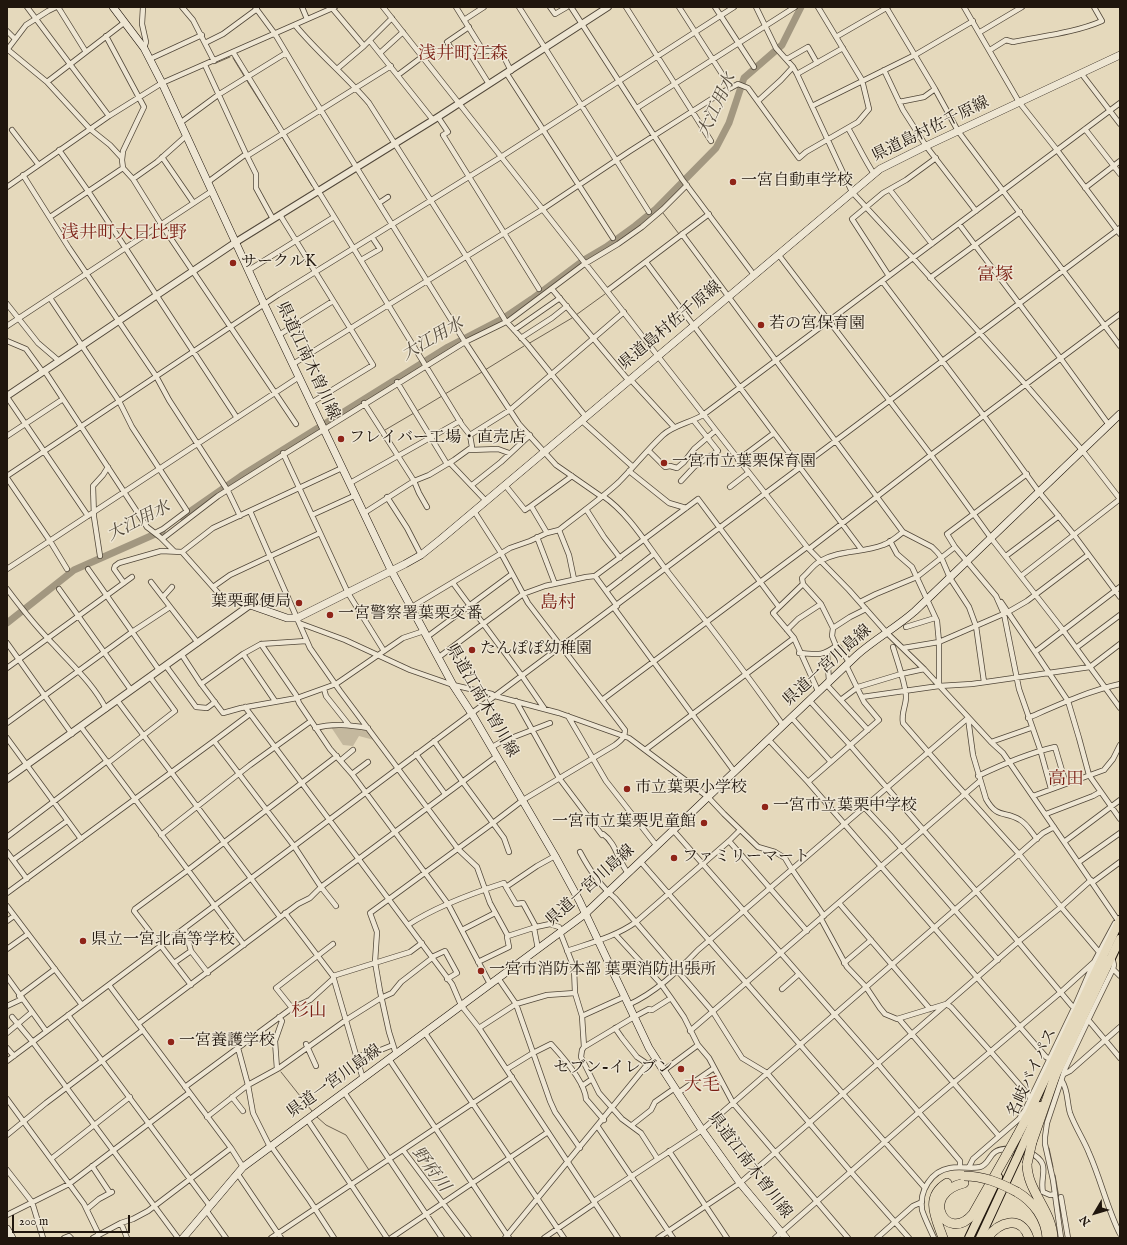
<!DOCTYPE html>
<meta charset="utf-8">
<style>
body{margin:0}
#map{position:relative;width:1127px;height:1245px;overflow:hidden;background:#e5d9bc;font-family:"IM FELL English",serif}
canvas{display:block}
.frame{position:absolute;inset:0;border:8px solid #20160d;pointer-events:none}
.north{position:absolute;left:1075px;top:1193px;width:40px;height:40px;-webkit-text-stroke:3px #eee6d3;paint-order:stroke;rotate:232deg;font-size:11px;font-weight:700;line-height:16px;text-align:center;color:#20160d}
.north::after{content:'';display:block;margin:auto;width:14px;height:18px;background:#20160d;clip-path:polygon(50% 0,100% 100%,50% 72%,0 100%)}
.scale{position:absolute;left:12px;top:1215px;width:118px;height:18px;box-sizing:border-box;border:2px solid #20160d;border-top:0;padding-left:5px;font-size:12px;line-height:14px;white-space:nowrap;color:#20160d;-webkit-text-stroke:3px #eee6d3;paint-order:stroke}
</style>
<div id="map">
<canvas width="1127" height="1245"></canvas>
<div class="frame"></div>
<div class="north">N</div>
<div class="scale">200 m</div>
</div>
<script>
const ctx = document.querySelector('canvas').getContext('2d');
ctx.lineJoin = 'round';
function paint(path, color) { ctx.fillStyle = color; ctx.fill(path, 'evenodd'); }
function stroke(path, color, width, dash) { ctx.strokeStyle = color; ctx.lineWidth = width; ctx.lineCap = dash ? 'butt' : 'round'; ctx.setLineDash(dash || []); ctx.stroke(path); }
function drawText(font, color, halo, rows, align = 'center') {
  ctx.font = font + ' "IM FELL English","Noto Serif JP",serif'; ctx.lineWidth = 3; ctx.setLineDash([]); ctx.textBaseline = 'middle'; ctx.strokeStyle = halo; ctx.fillStyle = color; for (const [text, x, y, turn = 0] of rows) {
    ctx.save(); ctx.translate(x, y); ctx.rotate((+turn || 0) * Math.PI / 180); ctx.textAlign = isNaN(turn) ? turn : align; if (halo) ctx.strokeText(text, 0, 0); ctx.fillText(text, 0, 0); ctx.restore();
  }
}
paint(new Path2D(`
 M331,727L367,729L374,740L359,736L353,746L343,745Z`), '#c4b89e');
stroke(new Path2D(`
 M233,58L244,76
 M216,63L230,57
 M247,81L278,130
 M282,137L312,186
 M663,213L679,234
 M576,315L605,294
 M528,344L572,318
 M485,370L524,346
 M445,394L482,372
 M417,411L442,396
 M385,430L414,413
 M281,1072L312,1111
 M317,1117L326,1125L346,1135L369,1170
 M1049,1148L1053,1167
 M1055,1175L1059,1198
 M463,1234L466,1238`), '#6e6352', 1);
stroke(new Path2D(`
 M182,517L241,476L448,347L504,318L532,299L584,260L606,247L635,226L656,209L716,148L729,123L744,78L782,45L801,7
 M7,623L74,570L162,531`), '#a29780', 7);
const minor = new Path2D(`
 M27,7L109,116
 M58,7L86,52
 M143,7L142,24L146,42L144,48
 M182,7L193,20L214,61
 M255,7L275,34L309,91L465,342L519,424L556,465L602,497
 M302,7L307,19
 M383,7L607,291L807,547L849,590L887,633L924,669L991,742L1003,753L1119,922
 M456,7L484,52
 M519,7L649,212
 M550,7L555,14L567,7
 M571,7L682,179L754,275
 M626,7L711,141
 M679,7L731,88
 M715,7L754,67
 M756,7L776,48L793,67L797,74L852,192L913,258L1026,385L1082,450L1120,499
 M886,7L935,89L958,131L1120,346
 M964,7L1019,102L1057,150L1120,234
 M332,8L364,46
 M464,20L484,7
 M295,25C318,53 346,76 369,103L466,256L505,320L527,344L586,417
 M7,31L15,39
 M980,32L1022,7
 M106,36L144,107L123,151L122,160L123,168L133,179L161,224L296,424
 M836,37L888,7
 M370,41L433,120
 M205,43L223,34L257,9
 M7,49L47,82L90,129L110,145L122,158
 M7,50L26,25L48,11L56,7
 M990,50L1006,40L1013,42C1042,36 1074,33 1102,21L1094,7
 M453,51L447,42L469,27
 M233,52L462,425L470,435L510,410L624,312
 M469,52L489,84
 M380,53L403,32
 M150,59L202,35
 M787,59L808,47L817,63
 M205,65L246,154L256,174V188L273,219
 M337,69L364,46L392,18
 M884,70L903,110L926,146L976,211
 M1081,73L1120,124
 M507,74L613,238
 M797,74L843,48
 M398,75L422,57L431,51H501L511,71
 M47,82L125,22
 M758,101L781,80L793,67
 M899,102L924,97L935,89
 M812,106L915,55L973,21
 M637,108L795,7
 M438,117L448,132L443,135L539,289
 M180,123L218,95L286,53
 M848,128C857,143 864,159 874,174
 M1085,129L1120,174
 M12,130L38,164
 M59,150L88,191L237,418
 M247,156L391,66
 M162,157L193,202
 M23,175L69,248L156,376L169,400L228,491L240,516
 M133,179L157,162L186,136
 M208,182L246,154
 M7,187L109,116L162,83L335,7
 M1085,188L1120,161
 M890,190L932,244
 M379,203L388,197
 M280,215L373,365L311,403
 M50,217L123,168
 M959,224L1061,359L1109,425
 M682,234L903,532L932,547L937,552L941,557L950,578L969,607L976,626L984,682
 M778,254L931,455L991,538L1063,630L1120,708
 M361,260L380,249L372,237
 M646,262L861,549
 M249,270L334,217
 M889,276L852,219L883,193L906,180L936,158
 M930,278L1020,212
 M882,281L984,416L1039,492L1074,535L1120,597
 M552,289L629,381
 M607,291L709,214
 M50,298L119,401L132,427L187,511L163,529L155,533
 M7,304L38,343L59,361
 M507,322L583,265L618,244L642,227L663,209L687,185
 M7,326L212,191
 M514,330L560,298
 M279,335L333,301
 M521,338L552,318L567,306
 M7,341L26,349L42,371L46,373L147,527L160,537L174,551
 M293,364L543,209L630,151L721,93L738,84L748,88L799,158L806,152L858,122L869,109L862,80L818,7
 M630,379L674,427
 M397,382L447,464
 M7,397L88,516
 M364,403L414,481L419,493L427,507
 M582,421L633,467
 M7,436L63,399
 M469,450L498,449L509,453
 M649,451L665,467L670,466L677,468L684,462L694,449L715,431
 M283,453L348,593L384,651
 M738,460L774,433
 M450,463L486,501
 M629,471L669,503L686,508
 M1027,474L947,534L955,547L996,596L1004,614L1019,689L1040,749L1051,789
 M7,476L278,295L501,157L734,7
 M7,478L50,541L67,569
 M681,481L695,466L718,451L694,421
 M350,483L460,421
 M472,485L501,462L530,435
 M505,485L525,510L531,506L547,533
 M730,487L748,473
 M603,496C628,513 646,543 664,567C705,619 744,671 783,725
 M387,497L407,528L421,555
 M531,506L572,476
 M586,509L604,537L620,558
 M250,511L310,648L340,691L458,849L477,867L490,903L508,936L507,937L509,947L478,962
 M364,513L414,481L429,475L454,460L472,447L470,435
 M312,515L356,495
 M537,537L555,584
 M162,539L218,496L283,455L465,342L506,322
 M890,541L897,554L912,567L937,621L939,642V686
 M809,549L931,455L1120,314
 M182,552L220,595L250,605
 M100,556L94,517L93,486L103,475L108,467
 M1006,556L1059,516
 M7,569L299,377
 M88,569L159,670
 M595,576L617,606
 M1021,576L1120,499
 M574,579L569,555L559,530C579,514 601,499 619,482C634,467 647,450 663,435C674,425 690,423 703,415L1120,103
 M151,582L198,643
 M124,583L114,569L115,566L119,563L161,551L182,552L213,528L342,468
 M453,583L522,676L544,708
 M803,584L773,613L794,638L818,691
 M213,587L230,575L320,533
 M7,589C22,609 37,628 55,646C73,666 94,685 106,709
 M59,589L131,690
 M606,591L654,554
 M163,597L172,587
 M860,602L876,594L917,577L955,547
 M1001,602L1035,652L1068,701L1079,738L1089,775L1120,819
 M410,608L510,548L530,541L547,533L559,530
 M614,608L734,771
 M299,623L345,640L410,670L453,685L492,694L495,696L559,713L629,738L708,797L724,814L758,847L775,852L785,858L791,868L824,916
 M906,627L935,618
 M833,628L850,617L866,609
 M787,630L798,619L821,604
 M427,637L512,574
 M7,643L72,734
 M261,644L296,695L299,703L330,749L352,774L448,904L490,984
 M893,647C897,660 906,685 906,697C906,706 901,713 903,723L955,783L1019,854L1061,907L1099,952
 M903,648L939,642L1008,612L1027,601L1088,555
 M1076,648L1120,615
 M1035,652L1120,587
 M799,653C817,654 821,657 836,646
 M827,653L829,681
 M243,654L275,701
 M182,655L201,684L243,654L261,644L306,641
 M439,657L523,594L545,586L586,577L595,576L698,499L779,607
 M849,662L839,647L836,646L832,636L833,628L821,604L803,584L802,578C808,573 813,565 820,561C839,550 862,553 883,545C890,543 897,537 903,532
 M166,666L196,707L207,708L215,702
 M7,668L132,577
 M201,684L223,713L241,708L297,698L336,684L403,638L424,631
 M826,684L868,730
 M324,689L326,696L349,725
 M862,697L939,686L972,684L1090,667L1120,644
 M842,699L858,687L901,674L924,669
 M117,700L280,917
 M602,700L807,547
 M809,700L850,745L976,891L1072,1006H1075
 M516,701L559,778L602,835L603,834C616,843 618,861 628,873
 M245,707L452,984L461,1005L479,1028L618,1238
 M568,716L606,781L656,845
 M791,717L831,762
 M968,718L973,755L986,799C998,820 1005,810 1020,820C1027,824 1031,832 1037,839
 M1028,718C1058,705 1088,691 1120,684
 M7,723L132,632L170,607
 M81,727L244,945
 M315,728C333,723 350,725 368,728
 M7,738L81,839
 M768,739L808,782L1046,1057L1050,1059
 M434,741L462,781L504,838L509,852
 M991,742L1031,728
 M492,747L501,742L550,723
 M645,750L794,638
 M416,754L445,794
 M341,760L353,750
 M108,763L175,711L150,677
 M352,774L368,762
 M978,776C1003,764 1029,753 1055,747L1066,784
 M808,782L879,720L864,702L846,665
 M1033,796L1104,770L1113,759L1120,745
 M864,807L890,835L998,960
 M1046,814L1093,796L1100,792
 M673,830L878,1064L960,1161V1167
 M161,835L250,765L311,721
 M7,837L107,761
 M729,841L807,931
 M1064,842L1120,800
 M7,852L27,879
 M580,852C589,869 600,886 615,898L713,1012L742,1058L767,1073L851,1172L909,1238
 M13,860L67,821
 M640,861L925,1188
 M1079,862L1120,833
 M1093,882L1120,862
 M506,887L516,904L523,903L536,927L550,924L559,927L562,931
 M7,893L214,741L250,714
 M839,903L930,1009
 M7,906L82,1005
 M336,906L321,887L497,756
 M285,913L333,976L363,1079
 M821,919L847,967L866,987L880,1008L885,1014L897,1019L946,1004L951,1007L991,1052L1031,1098
 M7,921L14,916
 M408,925C435,907 473,893 504,883L506,887L537,866L555,856
 M534,928L538,949
 M185,929L191,951L208,973
 M462,930L495,913
 M560,932L574,968L575,993L582,1016L584,1047L582,1050L581,1057L599,1093L622,1119L641,1133L657,1158
 M615,934L661,984L671,998L684,1017L698,1045L709,1058L733,1103L848,1238
 M508,936L536,927
 M7,949L28,934
 M567,951C590,943 615,937 636,922L729,841L740,830
 M432,957L445,951L457,973L447,979
 M174,963L191,951
 M844,963L871,940
 M1113,969L1120,976
 M333,976L410,952L422,943
 M7,977L46,1031
 M498,978L516,1004L550,1101L555,1112L580,1148
 M109,985L231,1148L243,1167
 M191,985L134,911L135,909L188,870L337,756
 M782,989L799,974
 M19,996L55,969
 M628,1005C655,993 678,971 698,950L968,718
 M7,1006L22,999
 M292,1008L276,988L333,944
 M68,1015L210,1206
 M582,1016L624,997
 M12,1017L32,1041L178,1238
 M899,1019L999,1136
 M1087,1021L1090,1022L1120,1058
 M138,1024L298,904L310,898L321,887L294,846L214,741
 M479,1028L516,1004L547,995L575,993
 M615,1028L622,1038L637,1057L649,1065
 M690,1031L980,781
 M7,1033L32,1012
 M425,1033L564,1238
 M306,1044L316,1066
 M584,1047L634,1017L649,1009L652,1010L671,998
 M7,1048L14,1056
 M238,1048L248,1085L253,1113L270,1147
 M396,1054L389,1032L380,991L375,962L377,932L370,913L493,823L523,800L615,745C621,740 625,738 625,730L528,603L501,553L474,511
 M356,1057L378,1051L393,1045
 M389,1059L509,1238
 M7,1061L1120,228
 M277,1069L275,1041L282,1021L279,1017
 M507,1069L533,1053L551,1044C562,1056 585,1082 586,1099L604,1120
 M663,1071L698,1045
 M1064,1074L1070,1071L1120,1027
 M1062,1081C1068,1090 1067,1103 1070,1113C1075,1127 1084,1140 1089,1153C1101,1180 1107,1208 1120,1234
 M582,1086L592,1079
 M185,1087L292,1008L310,1000L333,979
 M344,1092L442,1238
 M678,1093L714,1068
 M232,1097L243,1111
 M7,1099L84,1204L99,1235
 M207,1117L248,1085L279,1068L346,1020L381,998L392,993L401,982L432,958
 M307,1119L387,1238
 M632,1125L651,1110L655,1102L675,1088
 M598,1127L673,1238
 M7,1135L46,1103L143,1030
 M271,1146L310,1201L334,1238
 M403,1150L469,1238
 M669,1151L727,1238
 M1029,1152C1053,1164 1039,1175 1043,1192L1050,1195L1055,1194
 M51,1159L130,1097
 M92,1166L110,1193
 M969,1167L973,1159L1019,1119L1025,1110L1075,1006L1094,962L1115,923
 M7,1170L32,1202L43,1238
 M237,1173L281,1238
 M1061,1197L1068,1238
 M594,1201L702,1130L1019,854L1043,833L1054,827
 M87,1209L99,1199L112,1192
 M206,1210L226,1238
 M7,1215L69,1184L189,1093
 M121,1223L127,1238
 M64,1238L69,1236L71,1238
 M93,1238L121,1223L133,1219L148,1211L231,1148
 M271,1238L512,1077
 M391,1238L548,1132
 M505,1238L646,1066L656,1059
 M544,1238L595,1203
 M658,1238L740,1183L1019,941L1061,907L1091,880
 M775,1238L919,1112L1061,992L1094,962
 M877,1238L913,1206L922,1202
 M934,1238C930,1229 925,1219 922,1210C919,1191 931,1171 950,1168C960,1166 971,1169 980,1167C988,1165 989,1156 995,1152C1001,1147 1015,1149 1022,1149
 M1061,1238L1053,1180L1045,1144V1137L1047,1123L1065,1069L1092,1012L1113,969L1114,965L1112,957`);
const tertiary = new Path2D(`
 M7,396L236,242L438,117L608,7
 M7,779L250,605`);
const secondary = new Path2D(`
 M113,7L144,48L162,83L264,304L391,570L453,685L472,714L555,856L579,900L649,1048L702,1130L740,1183L786,1238
 M250,605L287,618H297L405,564L421,555L441,539L880,169L926,146L1120,55
 M7,1229L12,1238
 M183,1238L243,1167L585,914L857,655C875,639 897,627 915,611L1120,414`);
const trunk = new Path2D(`
 M1053,1081L1120,939
 M1025,1122L1120,920
 M1025,1140L1041,1106
 M969,1238L998,1177
 M980,1238L1017,1158`);
const motorway = new Path2D(`
 M1017,1136L1027,1117
 M1032,1142L1055,1076
 M1027,1164C1027,1191 1052,1210 1053,1238
 M964,1183C918,1194 947,1245 973,1214L1007,1154
 M1017,1192C1034,1202 1046,1219 1047,1238
 M943,1238C936,1218 924,1197 947,1183
 M987,1238C999,1222 1021,1214 1029,1238`);
stroke(minor, '#514739', 6);
stroke(tertiary, '#514739', 8);
stroke(secondary, '#20160d', 8);
stroke(trunk, '#20160d', 10);
stroke(motorway, '#20160d', 10);
stroke(minor, '#eee6d3', 4.5);
stroke(tertiary, '#eee6d3', 6);
stroke(secondary, '#eee6d3', 7);
stroke(trunk, '#e5d9bc', 8);
stroke(motorway, '#e5d9bc', 9);
const trunkBridge = new Path2D(`
 M1017,1158L1025,1140`);
const motorwayBridge = new Path2D(`
 M1007,1154L1017,1136
 M1027,1164L1032,1142
 M964,1176C984,1176 1000,1183 1017,1192`);
stroke(trunkBridge, '#20160d', 10, []);
stroke(motorwayBridge, '#20160d', 10, []);
stroke(trunkBridge, '#e5d9bc', 8);
stroke(motorwayBridge, '#e5d9bc', 9);
for (const [x, y, r, color] of [
 [733,182,4,"#8f2418"],
 [233,263,4,"#8f2418"],
 [761,325,4,"#8f2418"],
 [341,439,4,"#8f2418"],
 [664,463,4,"#8f2418"],
 [299,603,4,"#8f2418"],
 [330,615,4,"#8f2418"],
 [472,650,4,"#8f2418"],
 [627,789,4,"#8f2418"],
 [765,807,4,"#8f2418"],
 [704,823,4,"#8f2418"],
 [674,858,4,"#8f2418"],
 [83,941,4,"#8f2418"],
 [481,971,4,"#8f2418"],
 [171,1042,4,"#8f2418"],
 [681,1069,4,"#8f2418"]
]) { const dot = new Path2D(); dot.arc(x, y, r, 0, 2 * Math.PI); ctx.fillStyle = color; ctx.fill(dot); stroke(dot, '#eee6d3', 1.5); }
drawText('16px', '#20160d', '#eee6d3', [
 ["県道島村佐千原線",931,130,-26],
 ["県道島村佐千原線",671,326,-40],
 ["県道江南木曽川線",307,361,65],
 ["県道一宮川島線",828,666,-42],
 ["県道江南木曽川線",481,701,60],
 ["県道一宮川島線",591,886,-42],
 ["名岐バイパス",1033,1073,-65],
 ["県道一宮川島線",335,1082,-36],
 ["県道江南木曽川線",749,1166,53]
]);
drawText('16px', '#20160d', '#eee6d3', [
 ["一宮自動車学校",741,182],
 ["サークルK",241,263],
 ["若の宮保育園",769,325],
 ["フレイバー工場・直売店",349,439],
 ["一宮市立葉栗保育園",672,463],
 ["葉栗郵便局",291,603,"right"],
 ["一宮警察署葉栗交番",338,615],
 ["たんぽぽ幼稚園",480,650],
 ["市立葉栗小学校",635,789],
 ["一宮市立葉栗中学校",773,807],
 ["一宮市立葉栗児童館",696,823,"right"],
 ["ファミリーマート",682,858],
 ["県立一宮北高等学校",91,941],
 ["一宮市消防本部 葉栗消防出張所",489,971],
 ["一宮養護学校",179,1042],
 ["セブン-イレブン",673,1069,"right"]
], 'left');
drawText('italic 17px', '#544a3b', '#eee6d3', [
 ["大江用水",718,106,-65],
 ["大江用水",433,340,-30],
 ["大江用水",139,522,-27],
 ["野府川",430,1170,53]
]);
drawText('18px', '#7a1f14', '#eee6d3', [
 ["浅井町江森",463,55],
 ["浅井町大日比野",124,234],
 ["富塚",995,276],
 ["島村",558,604],
 ["高田",1066,780],
 ["杉山",309,1012],
 ["大毛",702,1086]
]);
</script>
